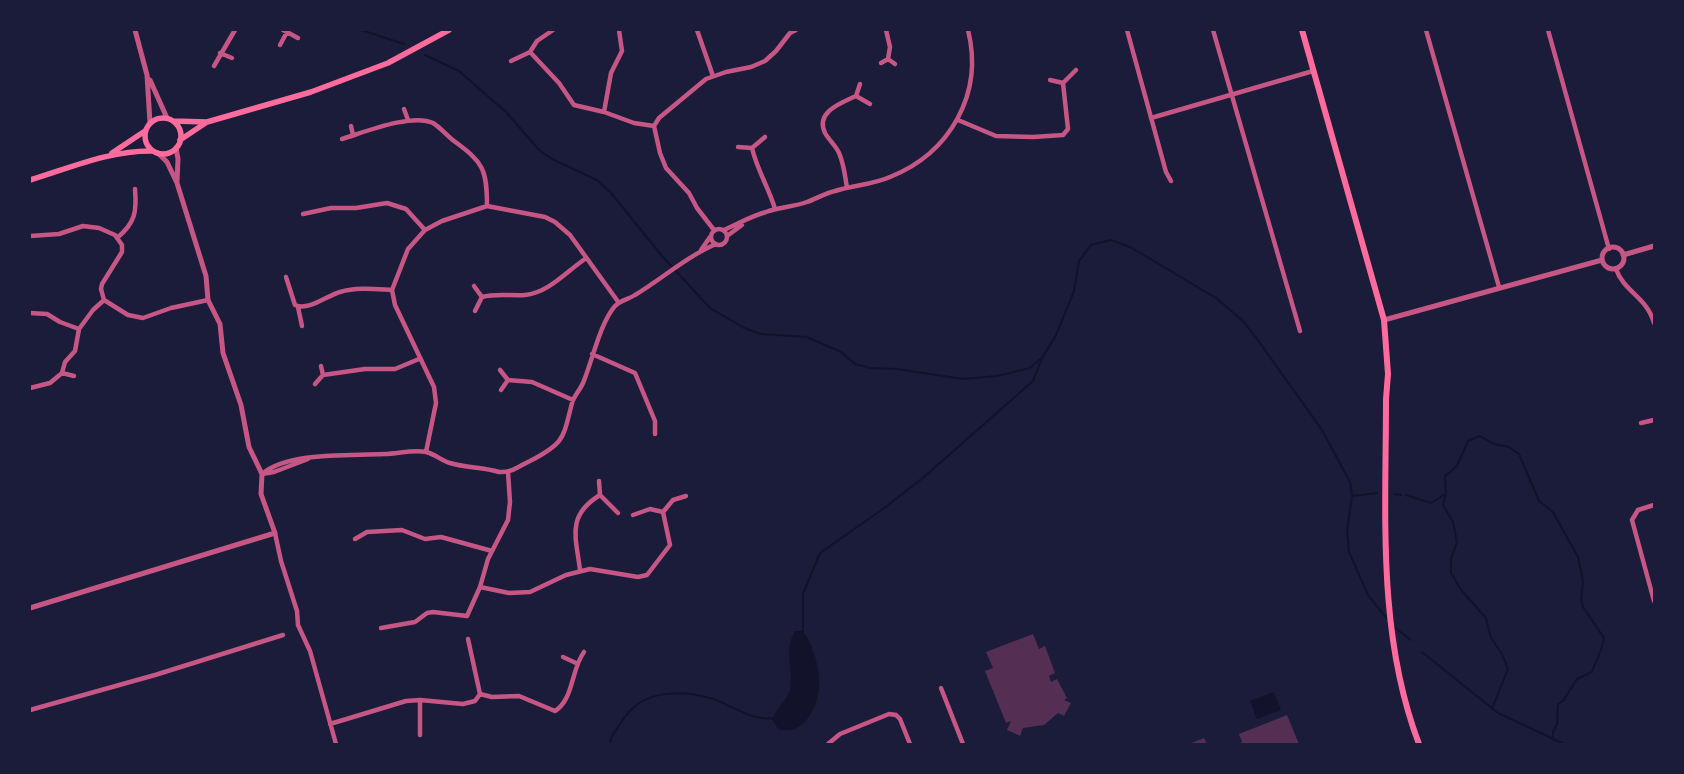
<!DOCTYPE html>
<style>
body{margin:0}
#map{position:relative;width:1684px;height:774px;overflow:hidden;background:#1b1b3a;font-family:"Archivo Narrow",sans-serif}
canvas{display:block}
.frame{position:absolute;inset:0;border:31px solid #1b1b3a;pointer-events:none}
</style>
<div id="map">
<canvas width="1684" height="774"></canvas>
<div class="frame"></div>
</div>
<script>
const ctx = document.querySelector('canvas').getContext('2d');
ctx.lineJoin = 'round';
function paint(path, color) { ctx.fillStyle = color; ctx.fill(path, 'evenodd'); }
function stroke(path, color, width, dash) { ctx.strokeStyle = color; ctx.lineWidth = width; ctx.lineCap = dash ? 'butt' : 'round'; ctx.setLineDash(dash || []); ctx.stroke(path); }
paint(new Path2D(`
 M795,631H803C812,643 818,663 819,678C821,701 806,738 778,729L772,719C777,708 787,700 790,689C794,667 783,652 795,631Z
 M1274,692L1281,710L1257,719L1250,701Z`), '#12122b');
stroke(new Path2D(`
 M361,30L404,44
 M425,55L459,71L507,113L539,150L552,159L597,180L611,193L662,256L710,308L744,328L761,334L807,337L841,352L855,364L870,368L897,369L963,379L997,376L1030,368L1040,359
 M1394,494L1401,495
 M1406,495L1431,503L1444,495
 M1352,496L1377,493
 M1393,626L1411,640
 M803,633V594L820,553L883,509L924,477L1033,381L1042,358L1056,335L1074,291L1079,261L1091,245L1111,240L1132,248L1216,298L1243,321L1257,339L1322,430L1350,482L1352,496L1347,530L1349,552L1368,595L1388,620
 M1422,652L1498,713L1564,744
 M1492,709L1508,669L1502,654L1491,638L1486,618L1461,590L1451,573V559L1457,542L1453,522L1443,505L1446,493L1445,476L1457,466L1468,441L1480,436L1494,444L1509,447L1519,454L1539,501L1553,512L1578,557L1583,581L1581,600L1583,607L1604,638C1602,651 1596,660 1592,672L1577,679L1563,701L1558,704L1557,724L1553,732V739
 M610,744L611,738C617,729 623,717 631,710C653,687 696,691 723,703C739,710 755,721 774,718`), '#12122b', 2);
paint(new Path2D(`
 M1033,634L1039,649L1045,646L1055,673L1049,676L1051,682L1057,679L1067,698L1064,700L1071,703L1064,716L1058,713L1044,725L1023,728L1020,736L1007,730L1011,721L1006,723L985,671L993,668L986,652Z
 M1287,715L1299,744H1237L1242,742L1239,734Z
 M1204,738L1207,744H1189Z`), '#542f53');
stroke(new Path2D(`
 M283,30L298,38
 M697,30L713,76
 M886,30L890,47L888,59
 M1127,30L1166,172L1171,181
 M1213,30L1300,331
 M1426,30L1499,287
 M1548,30L1609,249
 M280,45L287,32
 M530,52L537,41L553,30
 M220,53L232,58
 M511,61L530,52L559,83L574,105L604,112L634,123L654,126
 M881,63L888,59L895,64
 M214,66L235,30
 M1050,80L1063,83
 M856,96L870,104
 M404,109L408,120
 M604,112L611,73L622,51L619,30
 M1151,118L1313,71
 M958,120L996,136L1033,137L1063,135L1068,129L1063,83L1076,70
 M351,126L353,135
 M765,137L752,148C757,170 769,188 775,209
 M342,139C365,132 412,113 433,123C441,128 446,135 454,141C483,162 487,169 487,206
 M738,147L752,148
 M847,188C845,176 844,164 839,153C836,146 829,140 825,133C815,112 841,103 856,96L860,84
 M303,214L331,208H356L387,203L406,209L425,230
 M711 237a8 8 0 1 1 16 0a8 8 0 1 1-16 0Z
 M714,230L697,208L689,193L666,168L660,153L654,126L659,118L706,79L726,72L751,67L765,61L776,51L790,33L796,30
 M724,230C738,224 751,216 766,212C779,207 793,207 807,202C816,199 825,193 835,191C853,185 872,185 890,177C950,153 984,94 968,30
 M30,236L59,234L83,226L99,228L115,235L122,245V252L102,284L101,289L104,300
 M727,236L742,225
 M117,238C135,223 137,212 135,189
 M701,250L710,237
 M1616,269C1624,292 1647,297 1654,323
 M286,277L295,305C309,311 326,296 340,292C357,287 374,289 392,290
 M474,286L482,297
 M104,300L128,315L143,318L171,308L208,300
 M298,307L302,326
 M475,311L482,297C496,293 510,296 525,295C548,293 566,272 585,259
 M30,313L47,314L60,322L79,329
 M592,354L635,373L655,421V434
 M321,366L323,375
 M500,370L508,380L532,382L573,400
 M62,373L74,376
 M315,384L323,375L365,369H395L419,359
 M30,388L50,383L62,373L65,362L75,351L79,329L93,310L104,300
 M501,390L508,380
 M1641,423L1654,420
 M426,452L436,403L434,387L395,305L392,290L408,249L425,230L442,221L487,206L545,217L555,222L570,235L619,303
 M262,474C288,451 352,456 384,454C398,454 413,449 426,452C435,454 442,461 450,463C467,468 483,467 499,472C512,473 519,466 530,461C565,443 563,438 572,403C574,396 580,390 583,383C592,362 600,323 615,306C621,300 629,299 635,295C663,278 686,257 716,244
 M262,474L274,472L308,459
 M600,495L618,513
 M1654,505L1638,510L1632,520L1654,601
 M663,512L673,500L686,496
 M275,533L281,561L297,611L298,625L310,651L336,744
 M355,539L367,532L402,530L425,539L441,537L492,551
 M580,570C576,537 566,516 600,495L599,481
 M480,587L509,593L530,592L566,575L590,569L638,577L647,575L670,545L663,512L650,509L633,515
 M381,628L415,622L427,613L433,612L467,616L480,587L488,559L508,520L510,502L508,472
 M563,657L576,663
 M941,688L963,744
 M480,694L492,697L519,696L555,711C574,699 571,669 584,652
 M420,700V735
 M30,710L155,675L283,635
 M330,724L406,701L420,700L463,704L475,701L480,694L468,639
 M828,744L840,734L889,714L896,715L900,719L910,744`), '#c65784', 4.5);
stroke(new Path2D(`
 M135,30L147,75L150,123
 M150,80L167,118
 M176,148L178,159L177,182
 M1602 258a11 11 0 1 1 22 0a11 11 0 1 1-22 0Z
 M1623,255L1654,246
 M1384,320L1602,260
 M30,608L275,533L261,494L262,474L249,447L241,405L223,353L220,324L208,300L206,276L177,183L167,162L158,153`), '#c65784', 5);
stroke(new Path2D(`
 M145 136a18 18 0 1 1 36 0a18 18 0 1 1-36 0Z
 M173,121L207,122L311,92L388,63L449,30
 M180,140L207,122
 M112,153L145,131
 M30,180C70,168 111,150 153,151`), '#ff6b9d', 5.5);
stroke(new Path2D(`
 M1302,30L1384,320L1388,374L1386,399C1386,515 1377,634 1419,744`), '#ff6b9d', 6);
</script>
